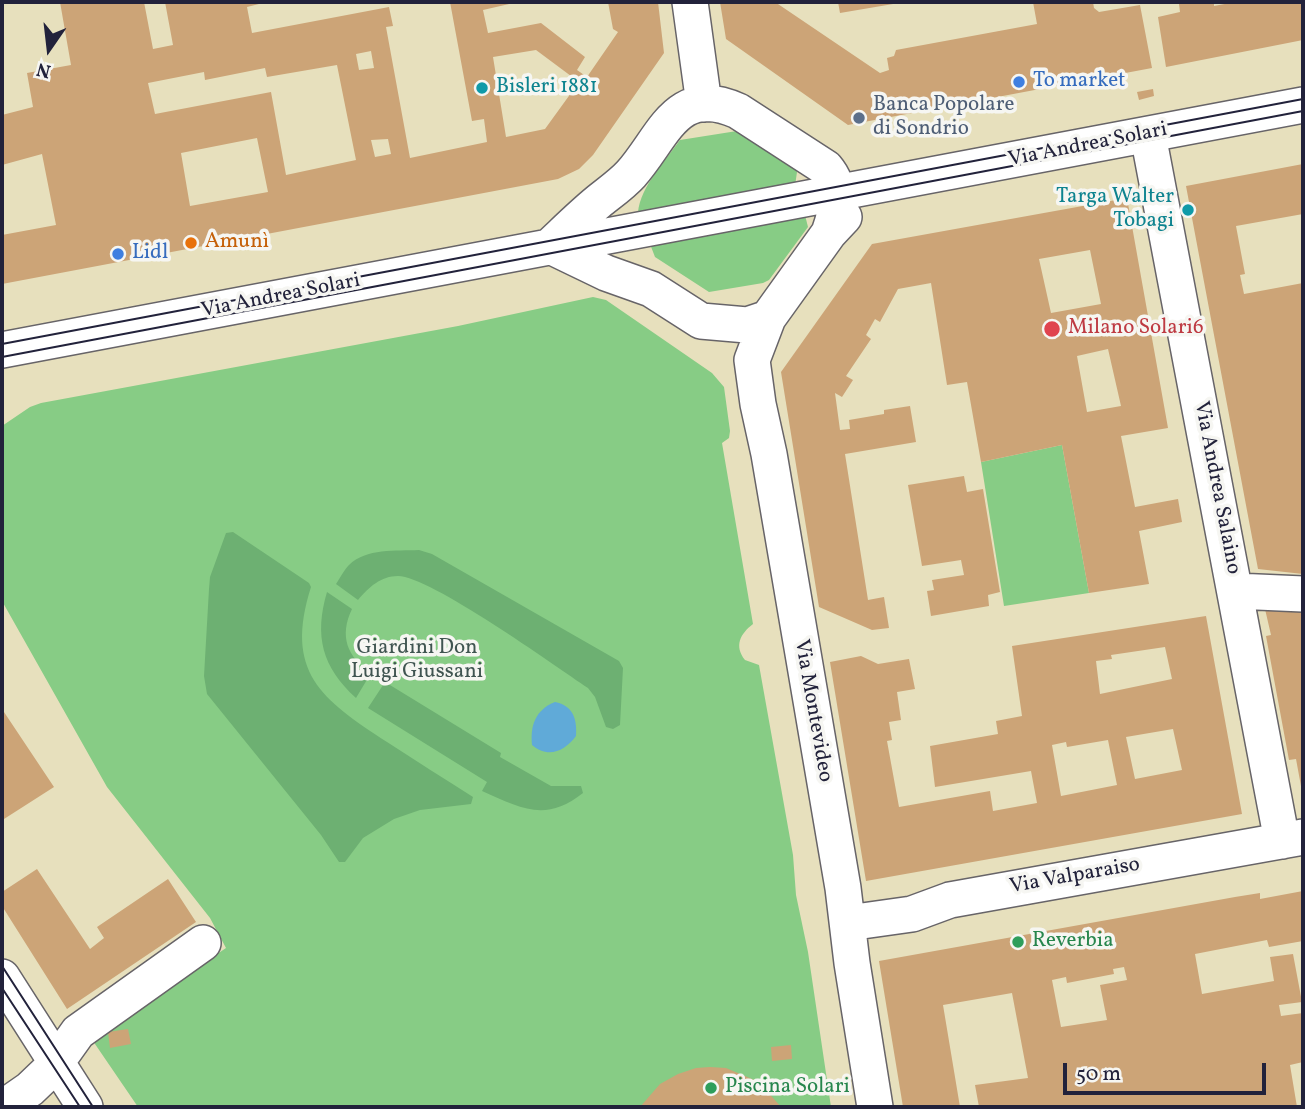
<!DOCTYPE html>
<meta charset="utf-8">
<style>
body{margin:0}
#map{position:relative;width:1305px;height:1109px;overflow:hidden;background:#e7e0bd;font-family:Vollkorn,serif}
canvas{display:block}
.frame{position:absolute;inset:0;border:4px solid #22223b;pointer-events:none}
.north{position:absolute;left:14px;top:14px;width:70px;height:70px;-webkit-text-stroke:5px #f6f6f2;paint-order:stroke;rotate:194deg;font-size:19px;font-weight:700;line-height:28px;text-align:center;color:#22223b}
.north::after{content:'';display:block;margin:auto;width:24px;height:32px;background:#22223b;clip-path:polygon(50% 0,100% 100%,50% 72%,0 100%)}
.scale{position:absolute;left:1063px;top:1063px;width:203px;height:32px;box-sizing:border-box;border:4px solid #22223b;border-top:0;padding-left:9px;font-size:21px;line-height:24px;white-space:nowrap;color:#22223b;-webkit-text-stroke:5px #f6f6f2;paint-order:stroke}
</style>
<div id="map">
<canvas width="1305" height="1109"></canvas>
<div class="frame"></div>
<div class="north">N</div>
<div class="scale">50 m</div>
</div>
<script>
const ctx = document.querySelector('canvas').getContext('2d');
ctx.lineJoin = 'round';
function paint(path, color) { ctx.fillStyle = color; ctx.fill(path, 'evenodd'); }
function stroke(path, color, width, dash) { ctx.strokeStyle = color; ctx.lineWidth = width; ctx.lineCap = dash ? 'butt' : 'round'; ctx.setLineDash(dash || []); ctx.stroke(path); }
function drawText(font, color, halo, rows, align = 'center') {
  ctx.font = font + ' Vollkorn,serif'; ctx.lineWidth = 7; ctx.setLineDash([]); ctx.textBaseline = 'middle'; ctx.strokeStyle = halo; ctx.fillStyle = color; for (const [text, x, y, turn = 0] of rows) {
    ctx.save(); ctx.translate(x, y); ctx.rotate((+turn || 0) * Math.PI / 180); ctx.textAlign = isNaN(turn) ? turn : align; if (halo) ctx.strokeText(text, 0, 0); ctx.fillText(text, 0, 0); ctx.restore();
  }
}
paint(new Path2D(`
 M737,131L794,164L797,172L795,186L644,216L638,212C641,186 665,161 680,140Z
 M805,215L808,227L769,280L763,283L709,292L655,257L650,244Z
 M593,297L606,300L712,373L724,387L730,431L729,438L722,443L753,624C740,634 734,646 745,660L759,665L793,855L796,895L808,952L831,1107H138L95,1044V1041L118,1021L226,948L210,918L107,787L2,601V426L30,407L41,403L458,326Z
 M1062,445L1089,593L1004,606L981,462Z`), '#87cc85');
paint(new Path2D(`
 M233,532L309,583L311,587C284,672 321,699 387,742C416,761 445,779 473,797L471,804L420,810L394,819L363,838L345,862H339L321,835L207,694L204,676L209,589L210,577L226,533Z
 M419,550L432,554L619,661L623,668L620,725L613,729L606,727L595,697L588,688C555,666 430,576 398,576C381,576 369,587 358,600L336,584C340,578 344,570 349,565C366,548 396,551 419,550Z
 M327,592L352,609C339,636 347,657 371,673L356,698C322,667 314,636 327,592Z
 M385,682L501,753L500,757L551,786H581L583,793C545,823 521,808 482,791L487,782L368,708Z`), '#6db072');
paint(new Path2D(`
 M555,702C573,706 577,718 576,736C565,751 548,759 532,745C530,726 535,710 555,702Z`), '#60aad8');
paint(new Path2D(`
 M60,2H144L153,49L173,45L165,2H267L247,7L252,33L389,7L393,26L386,27L410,158L487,142L484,119L472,121L450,2H518L483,10L488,33L541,23L585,57L577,70L587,77L618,32L613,29L608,2H658L664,53L593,155L579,169L558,179L2,284V235L56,225L42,154L2,165V115L33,107L27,73L71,65ZM536,50L579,82L545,129L506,137L493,57ZM371,51L374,68L359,70L356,54ZM337,65L356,160L286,175L271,92L155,114L148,83L204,72L205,80L265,68L267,77ZM257,138L268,192L190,206L181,153ZM388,139L391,154L375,157L371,140Z
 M720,2H775L880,73L889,70L887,58L894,56L896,50L1037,24L1033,2H1093L1094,8L1099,12L1140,5L1152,68L848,125L726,39Z
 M838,2H899V3L840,13Z
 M1191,2H1214V6L1235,2H1303V40L1166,67L1158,17L1180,12L1179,4Z
 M1153,89L1154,96L1139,100L1137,92Z
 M1303,164V214L1236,226L1245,274L1240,275L1244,294L1303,283V574L1258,569L1186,186Z
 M1127,198L1168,428L1121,436L1135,507L1178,499L1182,522L1139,531L1149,584L1089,593L1062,445L981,462L967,382L947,385L931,283L898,289L880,322L875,319L866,335L871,339L846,376L853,380L842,397L835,393L840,430L850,429L849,420L884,414V410L910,406L916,442L845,454L868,600L884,597L889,628L872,630L819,607L781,372L872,244ZM1090,250L1101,304L1051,313L1039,259ZM1108,349L1121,406L1087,412L1077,356Z
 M964,476L967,492L983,489L1000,592L988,595L989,606L931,616L927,591L934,590L932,580L964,575L961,560L922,566L908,485Z
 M1265,609L1303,612V797L1296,759L1289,760L1266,636L1271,635Z
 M1206,616L1242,814L866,881L830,662L861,656L878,664L909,659L915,689L897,692L901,720L889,722L892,740L887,741L899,807L990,791L993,811L1037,803L1031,771L935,787L930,746L998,734L996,721L1022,716L1012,646ZM1165,647L1172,679L1100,694L1096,661L1112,659L1111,655ZM1173,729L1182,770L1135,779L1126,737ZM1108,740L1117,785L1061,796L1052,745L1066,742L1067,747Z
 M2,709L54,787L4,819L2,816Z
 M37,869L90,949L104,938L97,927L168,879L196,922L67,1009L2,906V892Z
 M1303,891V941L1269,947L1267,940L1195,954L1202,994L1274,981L1270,957L1293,954L1302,1002L1279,1005L1281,1016L1303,1013V1062L1290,1065L1297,1107H979L975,1085L1028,1078L1012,993L943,1005L960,1107H903L879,961L1235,897L1260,893V899ZM1124,967L1127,980L1100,985L1107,1020L1061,1027L1052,980L1066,977L1067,983L1114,974L1113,969Z
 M128,1029L131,1044L110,1048L108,1032Z
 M791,1045L792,1059L772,1061L771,1047Z
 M710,1067L726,1068L759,1082L781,1107H640L660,1084L678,1074L696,1068Z`), '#cca477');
const minor = new Path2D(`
 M690,2L704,104
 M1148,135L1282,841
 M550,246C566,231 581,216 598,202C609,193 622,184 631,174C664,137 676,83 738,111L826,168C843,188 837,210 829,233
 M550,246L606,273L651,289L701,321L747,325L768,318L829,233L844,217
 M768,318L752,360L758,404L769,454L843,888L852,963L875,1107
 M2,350L1303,105
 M1235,591L1303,594
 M848,923L912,914L950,900L1303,837
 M2,977L85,1107
 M4,1107L30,1089L53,1067L78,1032L203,943`);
stroke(minor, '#676468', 38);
stroke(minor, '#fff', 35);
stroke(new Path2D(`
 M2,344L1303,99
 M2,357L1303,111
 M2,966L93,1107
 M2,988L80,1107`), '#22223b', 2);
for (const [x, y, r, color] of [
 [1019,82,7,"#3f7fe0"],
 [482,88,7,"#0f9aa8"],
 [859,118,7,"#5c6f8a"],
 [1188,210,7,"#0f9aa8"],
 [191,243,7,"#e8710a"],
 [118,254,7,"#3f7fe0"],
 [1052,329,9,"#e0444e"],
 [1018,942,7,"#2e9e5b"],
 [711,1088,7,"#2e9e5b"]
]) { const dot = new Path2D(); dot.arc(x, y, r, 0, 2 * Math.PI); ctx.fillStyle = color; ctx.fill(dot); stroke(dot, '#f6f6f2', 2.5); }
drawText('21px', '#366cbe', '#f6f6f2', [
 ["To market",1033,82],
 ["Lidl",132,254]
], 'left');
drawText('21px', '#0d838f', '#f6f6f2', [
 ["Bisleri 1881",496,88],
 ["Targa Walter",1174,198,"right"],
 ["Tobagi",1174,222,"right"]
], 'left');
drawText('21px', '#4e5e75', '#f6f6f2', [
 ["Banca Popolare",873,106],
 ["di Sondrio",873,130]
], 'left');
drawText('21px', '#22223b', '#f6f6f2', [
 ["Via Andrea Solari",1088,146,-11],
 ["Via Andrea Solari",281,297,-11],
 ["Via Andrea Salaino",1216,488,79],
 ["Via Montevideo",812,711,80],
 ["Via Valparaiso",1075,877,-10]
]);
drawText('21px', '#c56008', '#f6f6f2', [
 ["Amunì",205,243]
], 'left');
drawText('21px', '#be3a42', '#f6f6f2', [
 ["Milano Solari6",1068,329]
], 'left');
drawText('21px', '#405551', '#f6f6f2', [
 ["Giardini Don",417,649],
 ["Luigi Giussani",417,673]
]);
drawText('21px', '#27864d', '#f6f6f2', [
 ["Reverbia",1032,942],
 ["Piscina Solari",725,1088]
], 'left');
</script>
